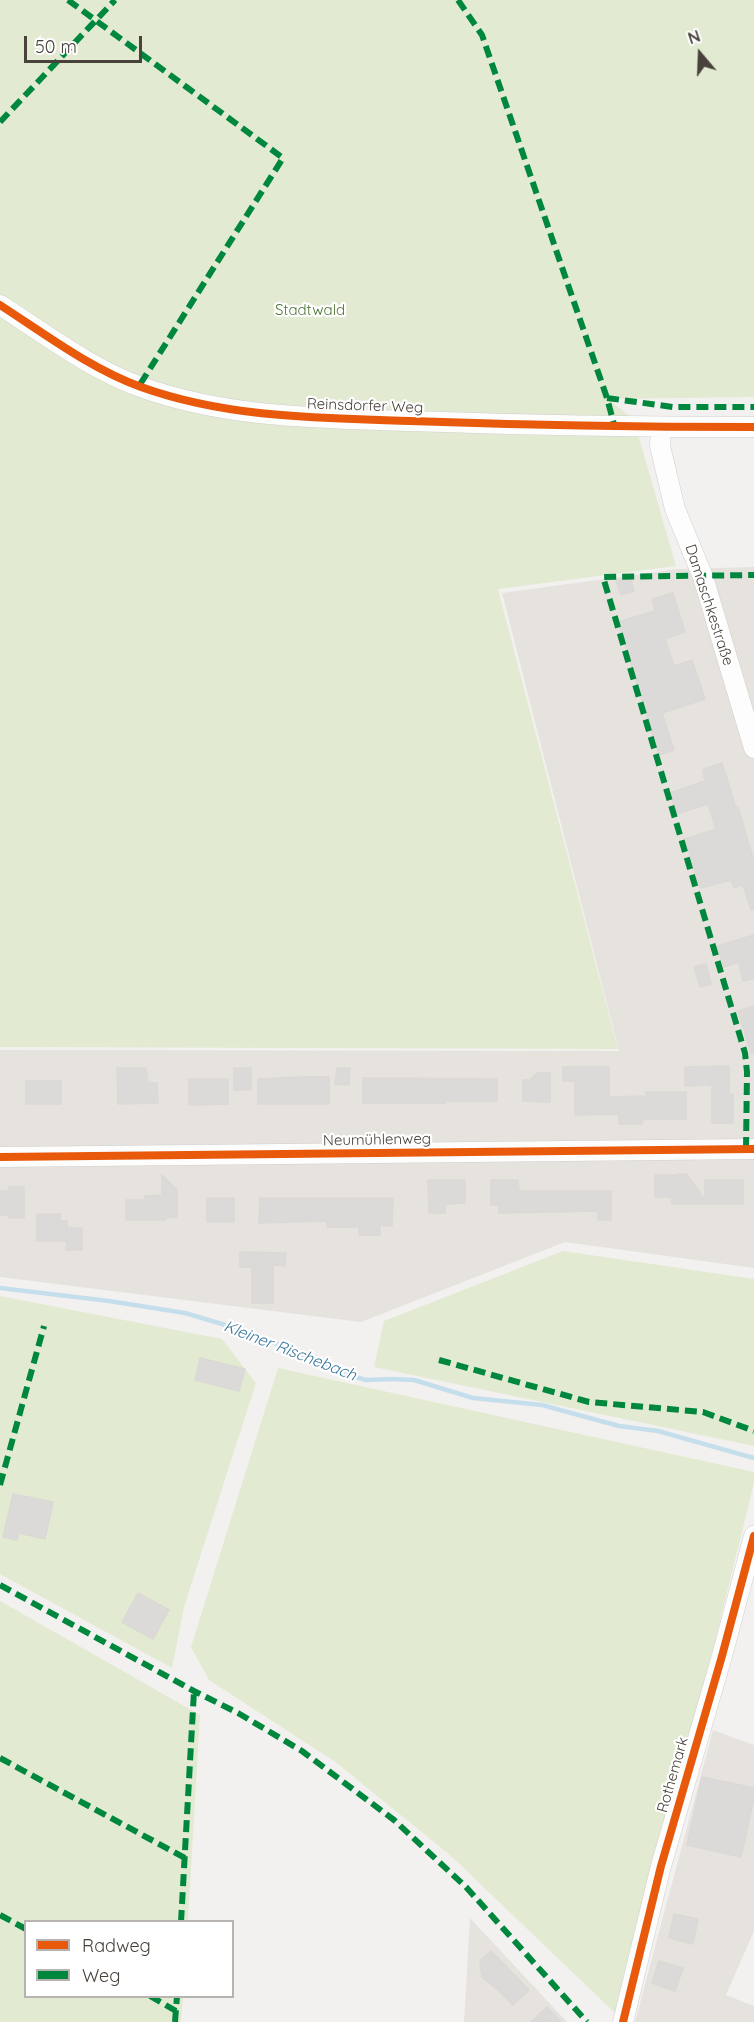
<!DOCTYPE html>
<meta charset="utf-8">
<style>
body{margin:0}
#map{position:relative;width:754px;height:2022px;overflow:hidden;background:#f3f1ef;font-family:Quicksand,sans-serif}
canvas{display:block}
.legend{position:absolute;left:24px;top:1920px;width:210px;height:78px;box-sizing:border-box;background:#fff;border:2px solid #b6b3b1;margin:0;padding:8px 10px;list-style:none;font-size:18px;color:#49423b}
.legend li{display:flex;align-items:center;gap:12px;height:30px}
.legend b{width:30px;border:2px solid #b6b3b1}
.north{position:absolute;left:670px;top:24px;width:60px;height:60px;-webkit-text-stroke:4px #fff;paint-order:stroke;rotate:341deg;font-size:16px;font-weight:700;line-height:24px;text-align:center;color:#49423b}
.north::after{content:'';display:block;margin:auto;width:21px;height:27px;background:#49423b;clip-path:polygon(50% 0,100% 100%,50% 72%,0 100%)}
.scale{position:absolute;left:24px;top:36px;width:118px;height:27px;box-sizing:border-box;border:3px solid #49423b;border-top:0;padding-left:8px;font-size:18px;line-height:21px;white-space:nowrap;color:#49423b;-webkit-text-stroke:4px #fff;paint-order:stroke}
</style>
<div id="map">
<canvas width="754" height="2022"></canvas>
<ul class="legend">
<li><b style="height:8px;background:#e8590c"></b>Radweg</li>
<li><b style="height:8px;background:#00873e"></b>Weg</li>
</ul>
<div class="north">N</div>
<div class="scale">50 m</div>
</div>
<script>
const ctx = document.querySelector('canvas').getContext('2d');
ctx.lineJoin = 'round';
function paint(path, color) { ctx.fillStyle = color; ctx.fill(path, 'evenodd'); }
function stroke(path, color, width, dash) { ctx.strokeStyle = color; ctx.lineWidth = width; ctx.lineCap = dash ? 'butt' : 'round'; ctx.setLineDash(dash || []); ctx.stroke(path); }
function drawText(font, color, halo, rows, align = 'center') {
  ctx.font = font + ' Quicksand,sans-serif'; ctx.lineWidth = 4.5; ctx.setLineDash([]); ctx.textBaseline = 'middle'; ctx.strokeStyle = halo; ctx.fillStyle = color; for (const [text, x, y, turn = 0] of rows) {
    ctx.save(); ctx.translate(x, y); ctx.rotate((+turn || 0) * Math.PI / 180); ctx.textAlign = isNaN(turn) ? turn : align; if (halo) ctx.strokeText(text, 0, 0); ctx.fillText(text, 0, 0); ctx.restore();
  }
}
paint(new Path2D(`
 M754,567V1268L565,1242L361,1322L0,1277V1050L619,1051L502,593L678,569Z
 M713,1730L754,1745V1931L726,1995L754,2006V2022H635Z
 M470,1918L567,2022H464Z`), '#e6e2de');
paint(new Path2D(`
 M0,0H754V397L608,399L634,420L676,566L498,589L618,1049L0,1047Z
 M563,1251L754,1279V1446L374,1367L384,1321Z
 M0,1296L222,1339L256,1383L184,1607L172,1668L0,1574Z
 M278,1368L754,1472V1483L715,1641L615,2013L450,1855L334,1761L209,1680L191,1647Z
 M0,1601L200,1715L188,1921L26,1922V1996L183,1997L181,2022H0Z`), '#e2ead2');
stroke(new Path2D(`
 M0,1288L109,1301L185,1313L232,1327L300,1353L335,1371L366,1380L391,1379L414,1380L473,1398L542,1405L619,1426L658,1431L754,1458`), '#c5deeb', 4.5);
const building = new Path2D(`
 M616,580H631L634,591L621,595Z
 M673,593L685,632L665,639L674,666L692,660L705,699L662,713L674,750L659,755L618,622L655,611L652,599Z
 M722,763L736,808L738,807L754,862V909L751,910L743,885L734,888L731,880L700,888L685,839L716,829L708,804L677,814L670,793L705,781L703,772L704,769Z
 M754,935V979L743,981L739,962L724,967L717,946Z
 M706,964L711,984L700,987L694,967Z
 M754,1006V1052L751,1053L738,1011Z
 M729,1066V1094H733V1123H712V1085L685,1086V1067Z
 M563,1067H609V1097L646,1096V1092H686V1119H643L642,1124H619V1114L575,1115V1081H563Z
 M117,1068H146L148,1083H157L158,1103L118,1104Z
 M234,1068H251V1090H234Z
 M337,1068H350L349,1085L335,1084Z
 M537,1073H550V1102L523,1101V1080H530Z
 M301,1077H329V1104H258V1079Z
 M363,1078L497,1079V1101H446V1103H363Z
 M189,1079H228V1104L189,1105Z
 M26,1081H61V1104H26Z
 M678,1174H686L705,1200V1180H743V1204H672V1197H655V1175H676Z
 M162,1175L177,1190V1217L165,1218V1220H126V1200H145V1196L162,1195Z
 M428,1180H465V1203L445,1204V1213H429Z
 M491,1180H518L519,1191H611V1220H598V1211L499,1213V1205H491Z
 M9,1187H24V1218H9V1215H0V1191H9Z
 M207,1198H234V1222H207Z
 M260,1198H393L392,1226L380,1225V1235H359V1227H327V1221L259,1223Z
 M37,1214H60V1221H67V1228H82V1250H66L67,1241H37Z
 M240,1252L286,1253L285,1266L273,1265V1303H252V1267H240Z
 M200,1358L245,1369L239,1391L195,1380Z
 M13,1494L53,1502L45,1539L19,1533L17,1540L3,1537Z
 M138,1593L169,1610L153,1639L122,1622Z
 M702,1777L754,1788V1798L741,1857L687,1845Z
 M674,1914L698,1919L693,1944L669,1938Z
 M491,1951L529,1990L513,2005L499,1991L482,1977L480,1961Z
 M659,1961L683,1968L675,1991L652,1983Z
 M547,2007L561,2022H531Z`);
paint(building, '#dcdad8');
stroke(building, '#dbd8d5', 1.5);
const minor = new Path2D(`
 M0,305C45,334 91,369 141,387C227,418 319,418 410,421C524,425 639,427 754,427
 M661,427L660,446L675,509L703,577L754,748
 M0,1157L754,1149
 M623,2022L661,1866L722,1656L754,1536`);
stroke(minor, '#d1cfcc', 21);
stroke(minor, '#fdfdfd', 20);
stroke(new Path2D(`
 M68,0L283,158L139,386
 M458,0L482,35L607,398L615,428
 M0,122L115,0
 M607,398L673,407H754
 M746,1149L747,1072L745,1053L603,577L754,575
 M439,1360L589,1402L703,1412L754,1431
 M0,1485L44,1326
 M0,1585L194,1691L238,1713L302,1751L394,1820L466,1887L587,2022
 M0,1758L185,1858
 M0,1915L26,1929
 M181,1922L194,1691
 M150,1996L176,2011
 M175,2022L177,1996`), '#00873e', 6, [12, 6]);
stroke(new Path2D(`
 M0,305C45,334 91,369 141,387C227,418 319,418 410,421C524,425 639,427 754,427
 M0,1157L754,1149
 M623,2022L661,1866L722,1656L754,1536`), '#e8590c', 8);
drawText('15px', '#517534', '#fff', [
 ["Stadtwald",310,310]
]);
drawText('15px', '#49423b', '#fff', [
 ["Reinsdorfer Weg",365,406,2],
 ["Damaschkestraße",709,605,72],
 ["Neumühlenweg",377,1140,-1],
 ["Rothemark",673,1775,-74]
]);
drawText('italic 16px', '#3a789b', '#fff', [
 ["Kleiner Rischebach",290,1351,21]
]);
</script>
